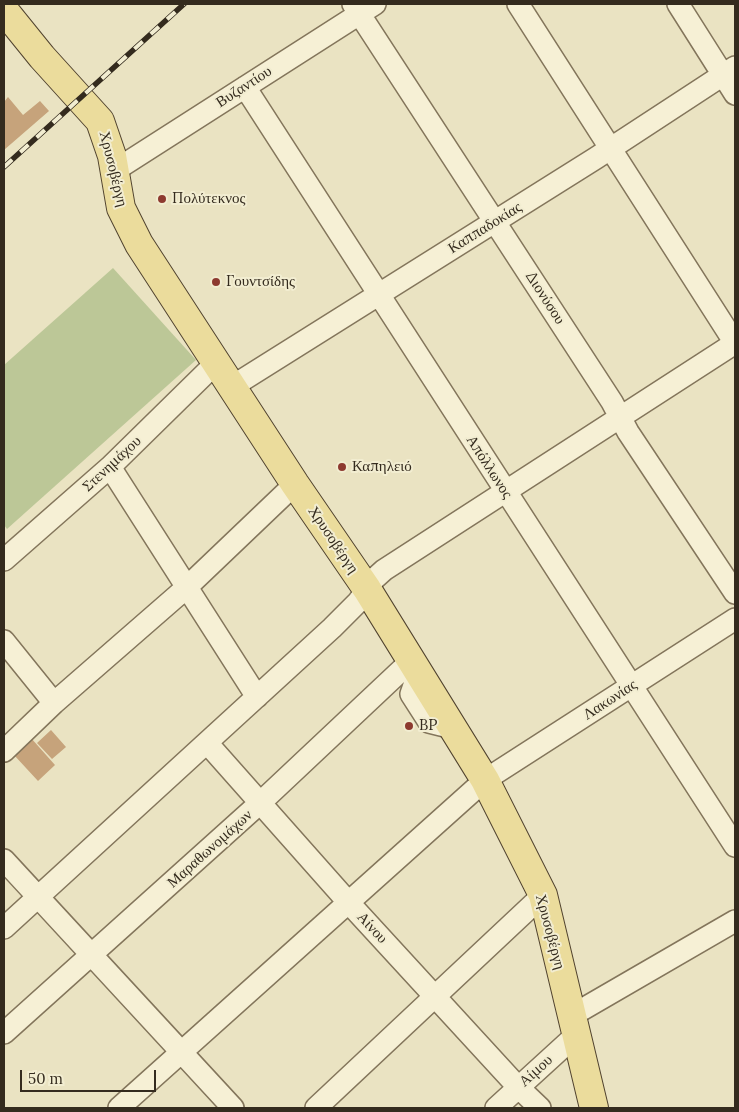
<!DOCTYPE html>
<meta charset="utf-8">
<style>
body{margin:0}
#map{position:relative;width:739px;height:1112px;overflow:hidden;background:#eae3c2;font-family:Lora,serif}
canvas{display:block}
.frame{position:absolute;inset:0;border:5px solid #342b1e;pointer-events:none}
.scale{position:absolute;left:20px;top:1070px;width:136px;height:22px;box-sizing:border-box;border:2px solid #342b1e;border-top:0;padding-left:6px;font-size:15px;line-height:18px;white-space:nowrap;color:#342b1e;-webkit-text-stroke:4px #f2edd1;paint-order:stroke}
</style>
<div id="map">
<canvas width="739" height="1112"></canvas>
<div class="frame"></div>
<div class="scale">50 m</div>
</div>
<script>
const ctx = document.querySelector('canvas').getContext('2d');
ctx.lineJoin = 'round';
function paint(path, color) { ctx.fillStyle = color; ctx.fill(path, 'evenodd'); }
function stroke(path, color, width, dash) { ctx.strokeStyle = color; ctx.lineWidth = width; ctx.lineCap = dash ? 'butt' : 'round'; ctx.setLineDash(dash || []); ctx.stroke(path); }
function drawText(font, color, halo, rows, align = 'center') {
  ctx.font = font + ' Lora,serif'; ctx.lineWidth = 4; ctx.setLineDash([]); ctx.textBaseline = 'middle'; ctx.strokeStyle = halo; ctx.fillStyle = color; for (const [text, x, y, turn = 0] of rows) {
    ctx.save(); ctx.translate(x, y); ctx.rotate((+turn || 0) * Math.PI / 180); ctx.textAlign = isNaN(turn) ? turn : align; if (halo) ctx.strokeText(text, 0, 0); ctx.fillText(text, 0, 0); ctx.restore();
  }
}
paint(new Path2D(`
 M113,268L196,360L7,529L4,525V365Z`), '#bcc797');
paint(new Path2D(`
 M8,97L23,115L40,101L49,111L4,150V102Z
 M51,730L66,747L52,759L37,743Z
 M31,738L55,765L38,781L14,755Z`), '#c6a37b');
const minor = new Path2D(`
 M353,4L612,402L628,432L735,593
 M518,4L735,343
 M678,4L735,94
 M245,87L735,846
 M114,171L375,4
 M233,386L596,158L735,67
 M110,467L257,697
 M4,560L110,467L216,363
 M4,641L54,703
 M419,671L411,694L429,722L453,728
 M208,744L349,903L518,1087L540,1108
 M4,751L54,703L186,588L295,484
 M4,860L233,1108
 M4,928L332,628L358,602L374,579L384,570L735,343
 M571,1016L735,921
 M4,1033L260,803L412,660
 M119,1108L485,780L735,619
 M316,1108L543,895
 M496,1108L576,1035`);
const major = new Path2D(`
 M4,10L42,57L100,121L112,156L121,208L139,244L295,484L367,589L485,780L543,895L594,1108`);
stroke(minor, '#83755b', 24);
stroke(major, '#51432f', 30);
stroke(minor, '#f6f0d5', 21);
stroke(major, '#ebdc9c', 28);
const rail = new Path2D(`
 M4,167L184,4`);
stroke(rail, '#342b1e', 5.5);
stroke(rail, '#f2edd1', 4, [11]);
for (const [x, y, r, color] of [
 [162,199,5,"#8d3a2f"],
 [216,282,5,"#8d3a2f"],
 [342,467,5,"#8d3a2f"],
 [409,726,5,"#8d3a2f"]
]) { const dot = new Path2D(); dot.arc(x, y, r, 0, 2 * Math.PI); ctx.fillStyle = color; ctx.fill(dot); stroke(dot, '#f2edd1', 2); }
drawText('15px', '#342b1e', '#f2edd1', [
 ["Βυζαντίου",244,87,-33],
 ["Χρυσοβέργη",113,169,76],
 ["Καππαδοκίας",485,228,-32],
 ["Διονύσου",545,298,57],
 ["Στενημάχου",112,464,-43],
 ["Απόλλωνος",489,467,57],
 ["Χρυσοβέργη",333,540,56],
 ["Λακωνίας",610,700,-33],
 ["Μαραθωνομάχων",210,849,-42],
 ["Αίνου",372,928,47],
 ["Χρυσοβέργη",550,932,75],
 ["Αίμου",536,1071,-42]
]);
drawText('15px', '#342b1e', '#f2edd1', [
 ["Πολύτεκνος",172,199],
 ["Γουντσίδης",226,282],
 ["Καπηλειό",352,467],
 ["BP",419,726]
], 'left');
</script>
